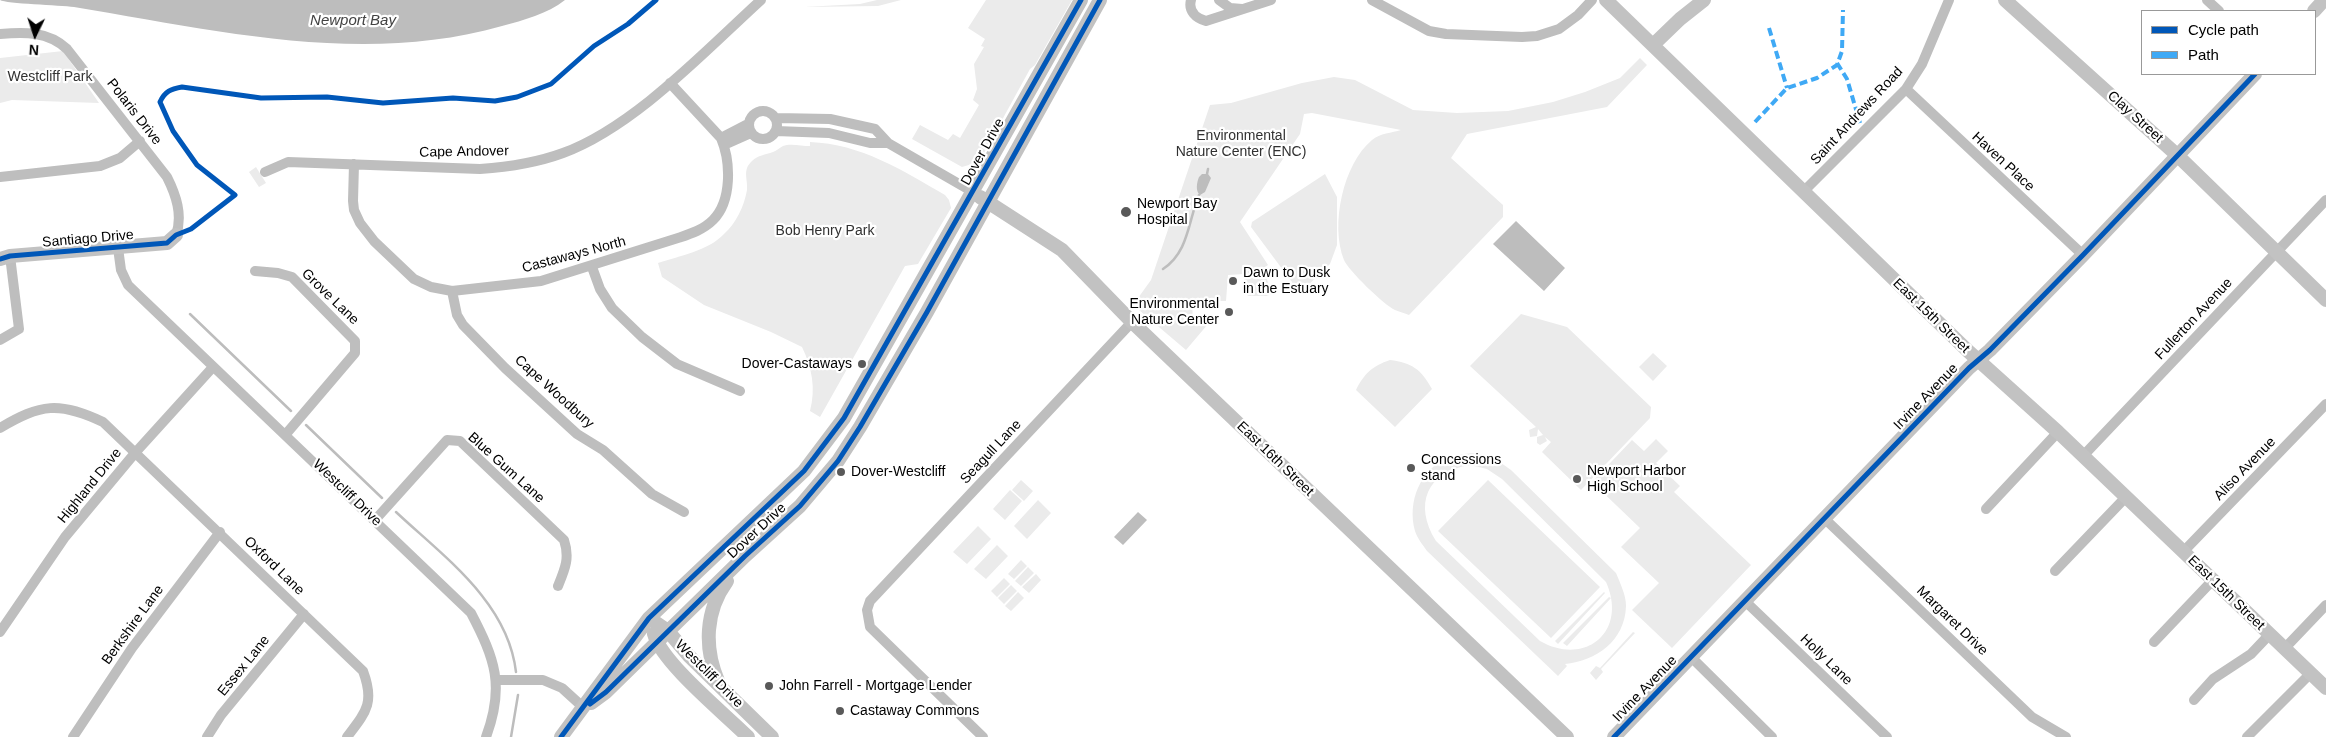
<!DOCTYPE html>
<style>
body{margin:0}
#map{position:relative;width:2326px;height:737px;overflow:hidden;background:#fff;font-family:Arial,sans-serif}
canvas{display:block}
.legend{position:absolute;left:2141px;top:10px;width:175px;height:65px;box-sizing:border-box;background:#fff;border:1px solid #999;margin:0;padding:6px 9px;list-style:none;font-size:15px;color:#000}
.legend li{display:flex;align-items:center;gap:10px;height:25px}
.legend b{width:25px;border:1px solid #999}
.north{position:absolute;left:10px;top:10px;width:50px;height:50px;-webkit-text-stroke:4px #fff;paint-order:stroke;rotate:184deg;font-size:14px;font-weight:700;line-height:20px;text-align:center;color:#000}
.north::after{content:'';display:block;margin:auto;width:18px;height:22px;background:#000;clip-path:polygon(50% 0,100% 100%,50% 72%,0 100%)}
</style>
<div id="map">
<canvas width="2326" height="737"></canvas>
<ul class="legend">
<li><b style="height:6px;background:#0057b8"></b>Cycle path</li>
<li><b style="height:6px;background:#3fa9f5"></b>Path</li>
</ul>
<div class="north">N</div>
</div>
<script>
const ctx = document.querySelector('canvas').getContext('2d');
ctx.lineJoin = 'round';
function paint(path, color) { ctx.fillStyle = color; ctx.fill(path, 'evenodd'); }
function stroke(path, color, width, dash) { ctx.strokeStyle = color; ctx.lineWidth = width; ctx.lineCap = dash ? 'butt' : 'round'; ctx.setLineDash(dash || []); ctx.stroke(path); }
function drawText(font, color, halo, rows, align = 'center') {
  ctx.font = font + ' Arial,sans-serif'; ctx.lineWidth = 4.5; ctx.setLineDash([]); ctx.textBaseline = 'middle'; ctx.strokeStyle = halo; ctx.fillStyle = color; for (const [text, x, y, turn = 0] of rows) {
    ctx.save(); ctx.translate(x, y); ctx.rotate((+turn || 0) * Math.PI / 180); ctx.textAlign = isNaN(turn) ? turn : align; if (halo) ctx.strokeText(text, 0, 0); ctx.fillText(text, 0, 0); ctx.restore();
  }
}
paint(new Path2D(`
 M877,0H901L878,6L804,7L860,4Z
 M986,0H1072L1035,65L1030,69L979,162L962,167L912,139L920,125L948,140L953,134L960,138L979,105L973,100L977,89L974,64L984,47L981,46L985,39L968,28Z
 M63,51L99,103L12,100L0,103V58Z
 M1640,58L1647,65L1607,107L1467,134L1451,158L1503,205V217L1409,315C1405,313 1399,312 1395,310C1384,305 1348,270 1344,260C1330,225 1343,164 1372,140C1380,133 1392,133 1401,130L1312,113L1304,114L1300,134L1240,222L1268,265L1264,268L1271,294L1267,296H1248L1245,292L1244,274L1228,275L1226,301H1193L1192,323L1208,324L1186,350L1133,305L1151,280L1210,105L1231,103L1302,83L1334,77L1355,80L1413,110L1457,113L1508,111L1553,102L1585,92L1620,78Z
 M810,142C861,144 902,170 945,195L949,200L951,208L918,264L905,266L820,417L810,411C816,388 812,368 802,347L771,332L704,305L662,277L658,263C679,256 708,251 724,234C736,223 744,207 747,190C748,179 742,170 752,161C758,155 765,155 773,152C776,151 779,148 783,146C790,143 802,146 810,146Z
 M256,167L266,183L259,187L249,172Z
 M1325,174L1337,197V245L1330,264L1300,293L1251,227L1252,222Z
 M1521,314L1567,327L1651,407L1650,418L1581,490L1542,452L1551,442L1545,437L1547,441L1540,445L1537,443V437L1543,435L1538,429L1537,436L1530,437L1529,430L1536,427L1470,366Z
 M1653,353L1667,366L1653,381L1639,367Z
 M1390,360C1412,363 1421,369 1432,389L1395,427L1356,390C1364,374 1372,366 1390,360Z
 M1656,439L1668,451L1656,463L1680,486L1674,492L1751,565L1672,648L1632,610L1659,583L1621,547L1640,528L1592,482L1632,440L1644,451Z
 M1472,453L1494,458L1511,470L1616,573C1620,583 1626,595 1626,606C1625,641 1596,661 1565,664L1567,666L1558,676L1427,551C1423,545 1417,538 1415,531C1407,502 1420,469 1449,457C1455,455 1464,454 1472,453ZM1470,465L1487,469L1502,479L1606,582C1628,631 1586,667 1540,641L1436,541C1413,504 1427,472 1470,465Z
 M1021,480L1033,491L1024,501L1012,490Z
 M1488,480L1600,587L1551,638L1438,531Z
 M1010,490L1022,501L1005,520L993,509Z
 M1038,500L1051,513L1027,539L1014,526Z
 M978,526L991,539L967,564L953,552Z
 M997,545L1008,556L986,579L974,569Z
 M1021,560L1027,566L1014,579L1008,574Z
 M1028,567L1034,573L1021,586L1015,581Z
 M1036,574L1041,580L1029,593L1022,587Z
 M1004,578L1010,584L997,597L991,591Z
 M1011,585L1017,591L1004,604L998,598Z
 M1018,592L1024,598L1011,611L1005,606Z
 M1604,592L1605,593L1558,644L1555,641Z
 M1609,597L1611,598L1567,646L1563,643Z
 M1633,632L1635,633L1601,669L1603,672L1596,680L1590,673L1596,666L1600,668Z`), '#ebebeb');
paint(new Path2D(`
 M0,0H565C547,14 524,20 502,26C362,66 214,30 74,7C60,5 6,4 0,0Z
 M1202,174H1208L1211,178L1205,192L1200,195C1195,191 1197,182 1199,177Z
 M1516,221L1565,268L1544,291L1493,244Z
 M1138,512L1147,520L1123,545L1114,537Z`), '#bdbdbd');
stroke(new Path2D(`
 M1207,174L1208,169
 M1163,269C1189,252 1188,221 1199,195
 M190,314L291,411
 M306,425L382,498
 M396,512C444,557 508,602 516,672
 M511,737L518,695`), '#bdbdbd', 2.5);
stroke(new Path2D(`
 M1191,0C1188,11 1196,18 1206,21L1271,0
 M1219,0L1230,8L1242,9
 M1372,0L1429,31L1446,34L1522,37L1537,36L1559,29L1578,15L1592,0
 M2207,0L2219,11
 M0,34C24,32 48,31 67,49L167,177C176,195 183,215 176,235
 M1906,89L2083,255
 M749 125a14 14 0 1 1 28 0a14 14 0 1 1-28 0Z
 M776,118L830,119L875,129L888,143L973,192
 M776,131L829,133L870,143H888
 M721,138L748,124
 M724,145L751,133
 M354,164L353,201L354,210L360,223L374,241L414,279L431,287L452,291L541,281L678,238C690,234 703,230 713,220C732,201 731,162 721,138L670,83
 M265,172L288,162L480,169C509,167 536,163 563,153C634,127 705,51 761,0
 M0,177L100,166L120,158L140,141
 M1803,192L1906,89L1922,64L1949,0
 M118,248L121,270L128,285L471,613C495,659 505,686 486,737
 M592,267L600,289L612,308L642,337L677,364L740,391
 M255,271L278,273L292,277L355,341V353L286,434
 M452,291L457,315L463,325L505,368L577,434L603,450L652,494L684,512
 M0,340L19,329L10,256
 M0,428C41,404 59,401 103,422L363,671C375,703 366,712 347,737
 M2083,456L2326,200
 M1986,509L2058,432
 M1825,519L2032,717L2066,737
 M375,520L447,440L460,441L564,540C570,558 565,569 558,586
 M2183,552L2326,404
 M2055,571L2126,497
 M1746,602L1887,737
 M0,632L65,537L135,453L213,367
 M2154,642L2212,581
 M2284,649L2326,605
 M1692,658L1772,737
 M497,680H543L562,688L584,708
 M2194,700L2213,679L2251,654L2269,635
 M73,737L132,648L220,532
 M207,737L221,715L304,614
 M983,737L870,627L867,610L870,601L1132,322
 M2247,737L2310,674`), '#bebebe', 10);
stroke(new Path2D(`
 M1606,0L1968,351L2058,432L2326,688
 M2005,0L2177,155L2326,300
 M2314,11L2324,0
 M1653,45L1680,19L1704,0
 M980,197L1062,250L1132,322L1567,737
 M0,259L10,256L167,243L176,235
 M649,618L668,631L689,656L772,737
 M654,634C662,663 725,714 748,737
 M718,681C704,648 705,611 727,581
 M591,703L606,692L745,556L800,506L838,461L860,427L927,312L1100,0
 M561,737L649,618L804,471L844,418L1081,0
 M1614,737L1969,368L1990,350L2083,255L2255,74`), '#c2c2c2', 14);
stroke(new Path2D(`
 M1769,28L1787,88
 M1837,63L1847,79L1860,123
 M1755,122L1787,88L1817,78L1837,65L1842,51L1843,10`), '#3fa9f5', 4, [8, 4]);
stroke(new Path2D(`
 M0,259L10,256L167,243L176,235L191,229L235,195L197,165L173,131L160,102C165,91 171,89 182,87L261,98L327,97L383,103L453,98L495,101L517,97L551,84L594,46L628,24L656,0
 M590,704L606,692L745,556L800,506L838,461L860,427L927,312L1100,0
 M561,737L649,618L804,471L844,418L1081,0
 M1614,737L1969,368L1990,350L2083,255L2255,74`), '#0057b8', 5);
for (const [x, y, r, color] of [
 [1126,212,6,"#595959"],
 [1233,281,5,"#595959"],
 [1229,312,5,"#595959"],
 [862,364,5,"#595959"],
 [1411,468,5,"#595959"],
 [841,472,5,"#595959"],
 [1577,479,5,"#595959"],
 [769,686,5,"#595959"],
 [840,711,5,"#595959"]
]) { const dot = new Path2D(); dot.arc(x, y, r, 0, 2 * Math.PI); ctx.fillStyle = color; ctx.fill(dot); stroke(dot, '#fff', 2); }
drawText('14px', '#313131', '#fff', [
 ["Westcliff Park",50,77],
 ["Environmental",1241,136],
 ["Nature Center (ENC)",1241,152],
 ["Bob Henry Park",825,231]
]);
drawText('14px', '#000', '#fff', [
 ["Polaris Drive",134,112,52],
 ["Saint Andrews Road",1857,116,-47],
 ["Clay Street",2135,117,42],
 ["Cape Andover",464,152,-1],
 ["Dover Drive",983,152,-61],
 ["Haven Place",2003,162,43],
 ["Santiago Drive",88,239,-5],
 ["Castaways North",574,255,-15],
 ["Grove Lane",330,297,44],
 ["East 15th Street",1931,316,44],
 ["Fullerton Avenue",2194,319,-47],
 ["Cape Woodbury",554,392,42],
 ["Irvine Avenue",1926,397,-46],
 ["Seagull Lane",991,452,-47],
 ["East 16th Street",1275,459,44],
 ["Blue Gum Lane",506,468,42],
 ["Aliso Avenue",2245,469,-46],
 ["Highland Drive",90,486,-51],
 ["Westcliff Drive",347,493,44],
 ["Dover Drive",757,531,-43],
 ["Oxford Lane",274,566,44],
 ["East 15th Street",2226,593,44],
 ["Margaret Drive",1952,621,44],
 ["Berkshire Lane",133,625,-54],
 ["Holly Lane",1826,660,44],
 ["Essex Lane",244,666,-51],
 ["Westcliff Drive",709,674,45],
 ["Irvine Avenue",1645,689,-46]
]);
drawText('14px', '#000', '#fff', [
 ["Newport Bay",1137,204],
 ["Hospital",1137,220],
 ["Dawn to Dusk",1243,273],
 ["in the Estuary",1243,289],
 ["Environmental",1219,304,"right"],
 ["Nature Center",1219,320,"right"],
 ["Dover-Castaways",852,364,"right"],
 ["Concessions",1421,460],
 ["stand",1421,476],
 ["Newport Harbor",1587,471],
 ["High School",1587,487],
 ["Dover-Westcliff",851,472],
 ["John Farrell - Mortgage Lender",779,686],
 ["Castaway Commons",850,711]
], 'left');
drawText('italic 15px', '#424242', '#fff', [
 ["Newport Bay",353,21]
]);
</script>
